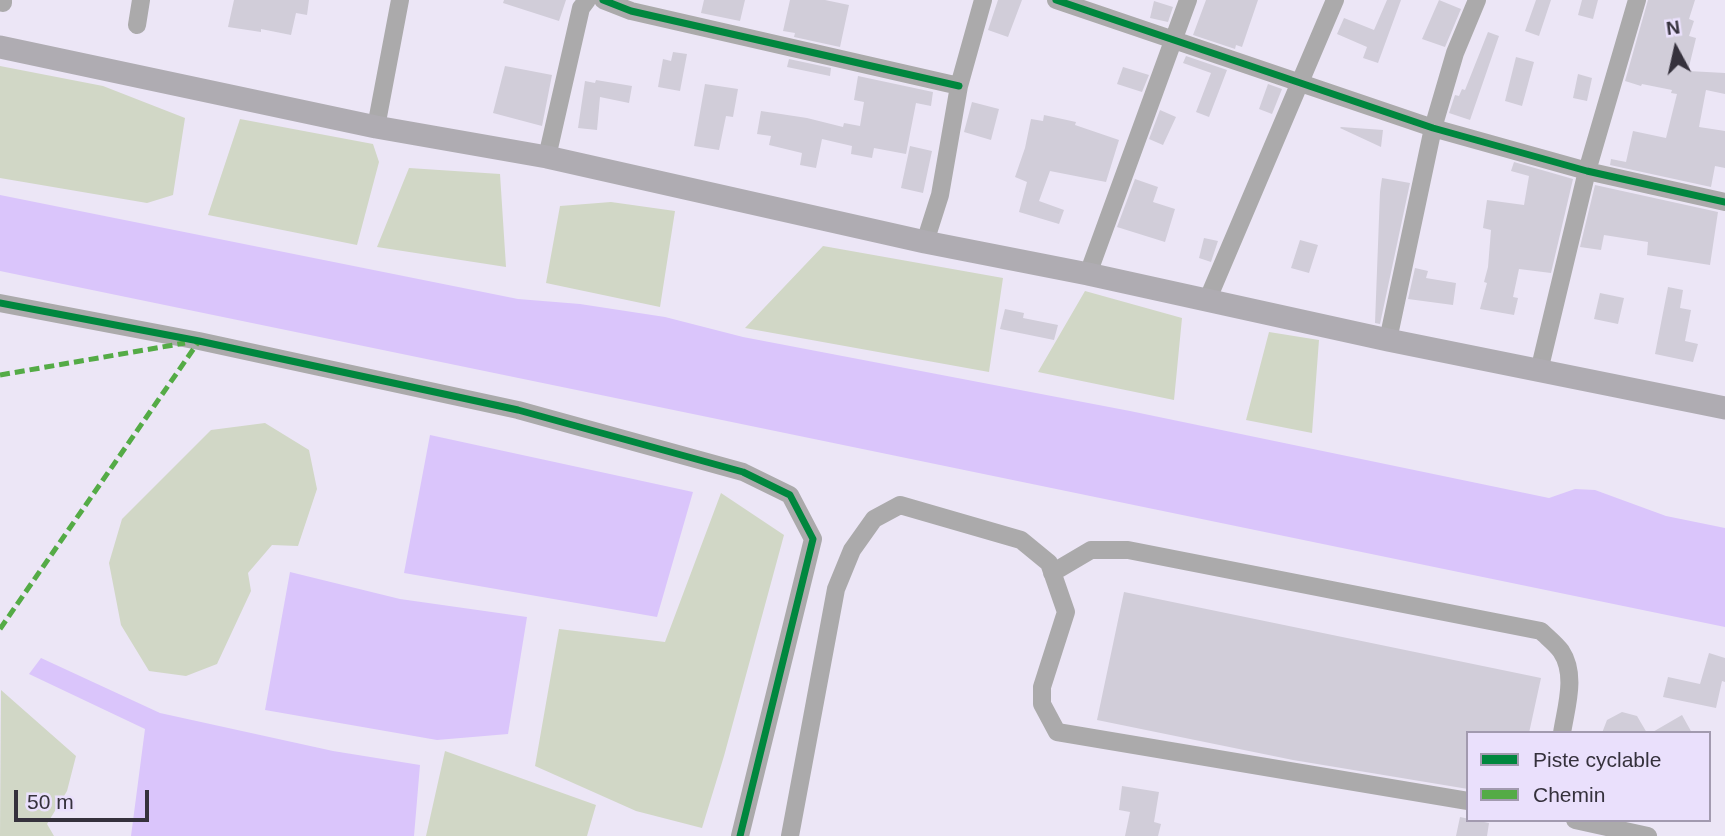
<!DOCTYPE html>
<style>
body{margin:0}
#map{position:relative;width:1725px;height:836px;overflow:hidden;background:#ece6f6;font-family:Arial,sans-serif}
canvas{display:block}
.legend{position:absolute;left:1466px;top:731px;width:245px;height:91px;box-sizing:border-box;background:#eae0fc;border:2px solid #a29aaf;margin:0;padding:9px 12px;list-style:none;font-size:21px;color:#35313c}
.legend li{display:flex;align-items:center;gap:14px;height:35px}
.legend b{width:35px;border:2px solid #a29aaf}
.north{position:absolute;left:1641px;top:14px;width:70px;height:70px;-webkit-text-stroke:5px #eae0fc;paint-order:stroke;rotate:352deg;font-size:19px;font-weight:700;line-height:28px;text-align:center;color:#35313c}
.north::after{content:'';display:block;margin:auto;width:24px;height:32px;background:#35313c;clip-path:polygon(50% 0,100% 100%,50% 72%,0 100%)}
.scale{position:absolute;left:14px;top:790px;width:135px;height:32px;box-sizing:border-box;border:4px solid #35313c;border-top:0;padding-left:9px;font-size:21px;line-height:24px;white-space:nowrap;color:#35313c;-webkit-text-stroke:5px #eae0fc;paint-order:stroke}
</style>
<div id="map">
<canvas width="1725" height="836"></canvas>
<ul class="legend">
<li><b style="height:9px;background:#00873e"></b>Piste cyclable</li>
<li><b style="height:9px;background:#54ab46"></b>Chemin</li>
</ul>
<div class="north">N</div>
<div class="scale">50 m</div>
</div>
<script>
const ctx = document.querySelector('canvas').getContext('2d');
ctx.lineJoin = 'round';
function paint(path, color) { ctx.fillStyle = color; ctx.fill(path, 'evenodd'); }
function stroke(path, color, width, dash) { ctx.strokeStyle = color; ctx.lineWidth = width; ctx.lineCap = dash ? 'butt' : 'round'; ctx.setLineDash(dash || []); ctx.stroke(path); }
paint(new Path2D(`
 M0,66L103,86L185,118L173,195L147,203L0,178Z
 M240,119L373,144L379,162L357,245L208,215Z
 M409,168L500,174L506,267L377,247Z
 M611,202L675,211L660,307L546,283L560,206Z
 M823,246L1003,278L989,372L745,328Z
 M1085,291L1182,318L1174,400L1038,372Z
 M1269,332L1319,340L1312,433L1246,420Z
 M265,423L309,450L317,489L298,546L272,545L248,573L251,591L217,664L186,676L149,671L121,625L109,563L122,519L211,430Z
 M721,493L784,535L724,756L702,828L636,811L535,766L559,629L665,642Z
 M1,690L76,756L67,791L47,824L54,836H0Z
 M445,751L596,805L587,836H426Z`), '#d1d7c6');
paint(new Path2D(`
 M0,195L518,299L580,304L665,317L743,337L1130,411L1549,498L1575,489L1595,490L1666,516L1725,528V627L0,271Z
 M430,435L693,492L657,617L404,573Z
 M290,572L400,599L527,617L508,734L437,740L265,710Z
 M41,658L160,713L333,751L420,765L414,836H131L145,729L29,674Z`), '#dac5fb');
paint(new Path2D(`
 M234,0H309L307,15L296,13L291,35L261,29V32L228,27Z
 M504,0H566L559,21L503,3Z
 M704,0H745L740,21L701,13Z
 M790,0H825L849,5L840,47L794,37L795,33L783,31Z
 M998,0H1022L1008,37L988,30Z
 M1206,0H1258L1242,47L1236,45L1235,49L1193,35Z
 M1387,0H1401L1378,63L1363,58L1367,47L1337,34L1344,18L1374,30Z
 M1439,0L1461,9L1445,47L1422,39Z
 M1536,0H1551L1539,36L1525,31Z
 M1582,0H1598L1593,19L1578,15Z
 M1648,0H1695L1689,19L1694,21L1689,36L1696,38L1688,71L1725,73V94L1706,90L1699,127L1725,131V168L1715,166L1711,187L1610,165L1611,159L1626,162L1633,131L1666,138L1677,94L1671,93L1672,90L1642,84L1641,86L1625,81Z
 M1154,1L1173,7L1168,22L1150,18Z
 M1488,32L1499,36L1470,120L1449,113L1455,95L1459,96L1462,89L1465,90Z
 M673,52L687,54L680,91L658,87L663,59L671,61Z
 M1186,56L1227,70L1209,117L1196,112L1211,73L1183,63Z
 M1516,57L1534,62L1522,106L1505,101Z
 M789,59L831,68L830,76L787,67Z
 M505,66L552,75L542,126L493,113Z
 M1123,67L1149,75L1142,92L1117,84Z
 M1578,74L1592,78L1587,101L1573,98Z
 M858,76L933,92L931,106L916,103L906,154L874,148L872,158L851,154L852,146L822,139L816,168L800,165L802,153L769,145L771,136L757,134L761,111L807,118L843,127L844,123L860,126L864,102L854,100Z
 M596,80L632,86L629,103L600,97L597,130L578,128L585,81L595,83Z
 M705,84L738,89L733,117L726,116L719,150L694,146Z
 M1268,84L1282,89L1272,114L1259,109Z
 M972,102L999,109L991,140L964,132Z
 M1160,110L1176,117L1163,145L1149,139Z
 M1044,115L1076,122L1075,125L1119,140L1106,182L1050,171L1039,201L1064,210L1059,224L1019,212L1027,182L1015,177L1025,148L1031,119L1043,121Z
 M1341,127L1383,130L1381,147L1340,128Z
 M910,146L932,151L923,193L901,188Z
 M1514,162L1573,179L1551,273L1519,269L1513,297L1518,298L1514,315L1480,309L1487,283L1484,282L1488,267L1491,230L1483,228L1487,200L1524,205L1529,176L1511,171Z
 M1382,178L1410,183L1380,324L1375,323L1380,192Z
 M1135,179L1158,187L1153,202L1175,209L1165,242L1117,227Z
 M1595,185L1718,212L1710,265L1647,255L1648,242L1604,235L1601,250L1580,247Z
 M1204,238L1218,241L1211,262L1199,258Z
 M1300,240L1318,245L1309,273L1291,268Z
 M1415,268L1428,271L1426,278L1456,283L1453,305L1408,299Z
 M1668,287L1683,290L1680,308L1691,310L1685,341L1698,344L1693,362L1655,354Z
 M1600,293L1624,298L1618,324L1594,319Z
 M1005,309L1024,313L1023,318L1058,325L1054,340L1000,329Z
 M1124,592L1541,678L1529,733H1468V789L1293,760L1097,720Z
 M1709,653L1725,658V682L1722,681L1716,708L1663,697L1668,677L1700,684Z
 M1622,712L1637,716L1647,733H1602L1607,720Z
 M1682,715L1692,733H1651Z
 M1122,786L1159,792L1154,822L1161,824L1158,836H1125L1130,812L1119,810Z
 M1460,817L1489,823L1487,836H1456Z`), '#d1cdd9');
stroke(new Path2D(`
 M603,0L631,11L959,86
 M1056,0L1433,128L1587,171L1725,202
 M3,3V0
 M137,25L141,0
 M376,127L400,0
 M547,157L581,8L587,0
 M925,242L940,195L959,86L983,0
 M1088,274L1188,0
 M1207,301L1335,0
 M0,303L199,341L518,410L743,472L790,495L813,539L740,836
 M1388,340L1433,128L1455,53L1477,0
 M1539,371L1587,171L1637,0
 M1052,573L1091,550H1128L1541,631C1547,637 1556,644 1561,651C1577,675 1566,707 1562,733
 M1575,820L1648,836
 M790,836L836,589L852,550L874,519L900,505L1021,540L1049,563L1066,612L1042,687V704L1057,732L1468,801`), '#abaaab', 18);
stroke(new Path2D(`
 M0,47L376,127L547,157L925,242L1088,274L1388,340L1725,408`), '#afacb2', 23);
stroke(new Path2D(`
 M0,375L185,343
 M0,629L199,341`), '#54ab46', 5, [10, 5]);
stroke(new Path2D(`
 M603,0L631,11L959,86
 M1056,0L1433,128L1587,171L1725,202
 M0,303L199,341L518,410L743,472L790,495L813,539L740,836`), '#00873e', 7);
</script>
